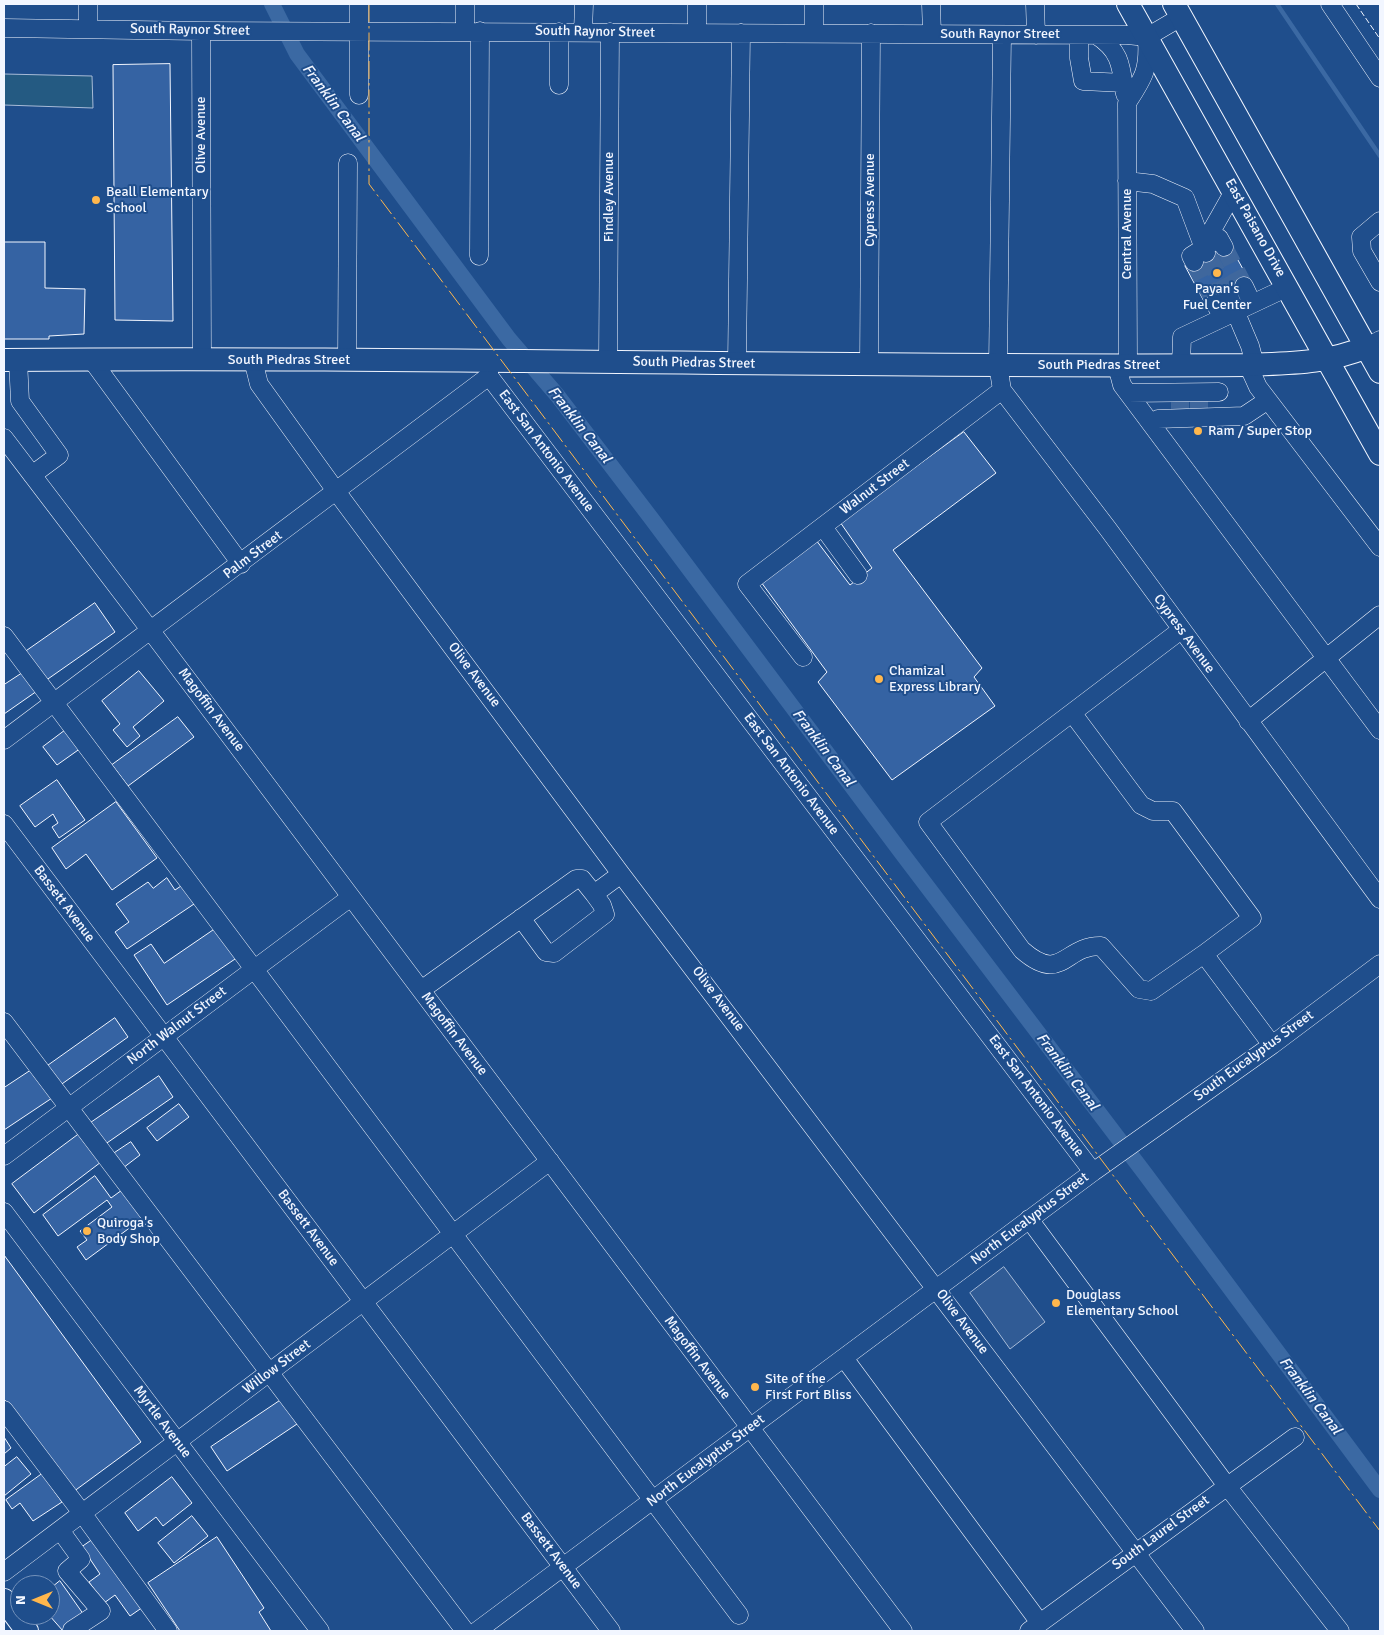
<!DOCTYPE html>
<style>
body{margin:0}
#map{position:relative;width:1384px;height:1635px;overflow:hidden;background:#1f4e8c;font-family:Signika,sans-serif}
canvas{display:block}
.frame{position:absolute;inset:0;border:5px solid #f2f6ff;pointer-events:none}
.north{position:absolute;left:10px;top:1575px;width:50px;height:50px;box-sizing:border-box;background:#1f4e8c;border:1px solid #7391ba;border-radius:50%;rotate:270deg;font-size:14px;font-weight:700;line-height:20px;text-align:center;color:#f2f6ff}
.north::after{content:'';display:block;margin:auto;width:18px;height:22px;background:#ffb74d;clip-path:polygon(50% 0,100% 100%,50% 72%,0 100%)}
</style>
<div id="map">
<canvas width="1384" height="1635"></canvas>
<div class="frame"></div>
<div class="north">N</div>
</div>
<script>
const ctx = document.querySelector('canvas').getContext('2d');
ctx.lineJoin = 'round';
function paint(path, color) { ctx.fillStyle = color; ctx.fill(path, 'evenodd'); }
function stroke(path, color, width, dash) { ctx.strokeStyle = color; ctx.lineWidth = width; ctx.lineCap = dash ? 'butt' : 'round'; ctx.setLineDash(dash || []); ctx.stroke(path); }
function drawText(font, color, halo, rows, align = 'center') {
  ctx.font = font + ' Signika,sans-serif'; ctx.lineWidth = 4; ctx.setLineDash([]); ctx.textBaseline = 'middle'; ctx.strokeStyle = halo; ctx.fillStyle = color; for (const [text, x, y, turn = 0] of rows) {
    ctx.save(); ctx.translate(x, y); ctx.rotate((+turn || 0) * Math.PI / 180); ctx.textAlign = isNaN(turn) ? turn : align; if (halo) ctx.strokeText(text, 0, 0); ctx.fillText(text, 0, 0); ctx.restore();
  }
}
const green = new Path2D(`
 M4,74L92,76L93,108L4,105Z`);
paint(green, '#245a82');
stroke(green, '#a8bbd7', 1);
const parking = new Path2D(`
 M1004,1267L1045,1322L1010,1349L970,1293Z`);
paint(parking, '#305b95');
stroke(parking, '#a8bbd7', 1);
stroke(new Path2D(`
 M1277,4L1380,156`), '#3b69a3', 4.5);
stroke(new Path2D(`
 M272,4L297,54L509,339L557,395L651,518L901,852L1146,1175L1380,1490`), '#3b69a3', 16);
const building = new Path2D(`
 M170,64L173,321L115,320L113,65Z
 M4,242H45V288L85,289L84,334L49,336V339H4Z
 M1228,242L1249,280L1206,305L1185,266Z
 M964,432L996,473L893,550L982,668L974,677L995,706L892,780L818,682L827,672L761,582L816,540L850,585L872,568L840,522Z
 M95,603L115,632L45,681L25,652Z
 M139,671L164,701L133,727L140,736L127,747L113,730L120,724L102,701Z
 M24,672L37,691L4,714V685Z
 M178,717L194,737L128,786L112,765Z
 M67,729L81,748L57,765L43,747Z
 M57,780L85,820L59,838L52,827L58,823L53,814L35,827L20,806Z
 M116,802L157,858L112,890L86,854L66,869L52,848Z
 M167,878L175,890L184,884L197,902L127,949L115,932L129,922L116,904L148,882L153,888Z
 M218,927L238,957L167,1005L134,955L151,944L164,963Z
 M115,1018L128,1037L59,1086L46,1067Z
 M33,1069L52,1098L4,1130V1088Z
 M159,1076L173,1097L104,1145L89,1124Z
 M179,1104L189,1117L157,1141L147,1128Z
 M79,1134L101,1162L34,1213L12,1184Z
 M131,1142L140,1155L123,1168L113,1154Z
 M95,1176L111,1198L122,1190L143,1218L86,1260L77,1247L87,1240L80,1231L112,1207L107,1200L58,1236L43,1215Z
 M4,1255L141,1442L73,1492L4,1399Z
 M281,1400L297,1424L227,1471L211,1447Z
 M4,1437L11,1448L4,1454Z
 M17,1457L31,1474L4,1496V1467Z
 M42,1474L62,1502L33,1521L20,1503L12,1509L6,1500Z
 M172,1477L192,1503L163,1526L156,1517L138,1531L125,1513Z
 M192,1516L208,1536L174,1563L158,1543Z
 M217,1537L264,1608L259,1612L271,1631H180L148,1583Z
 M95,1538L143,1607L130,1616L115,1595L104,1603L89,1582L100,1574L82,1547Z
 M60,1581L84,1615L63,1631L49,1615L50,1589Z`);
paint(building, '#3563a3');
stroke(building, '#f2f6ff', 1);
stroke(new Path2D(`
 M1224,247L1244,286
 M1208,256L1228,294
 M1194,262L1215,303
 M1199,400V414
 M1180,414V399`), '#3f679d', 18, [18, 9]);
const minor = new Path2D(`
 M359,4V95
 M931,4L932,34
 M1035,4L1036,35
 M1330,4L1380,78
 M4,28L201,31L1127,35L1147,37L1181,17
 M88,29V4
 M201,31L202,360
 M465,31V4
 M583,32L584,4
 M697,33V4
 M814,33V4
 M1002,35L998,365L1002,390L1108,529L1380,899
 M1079,35V58L1083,81L1124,83
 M1096,35C1121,51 1121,66 1125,94
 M559,85V32
 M1127,181L1153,184L1185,198L1203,246
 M1380,221L1361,237L1362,251L1380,282
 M1206,253L1203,246L1234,191
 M479,256L480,31
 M1194,262L1191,256L1219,238L1224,247
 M1244,286L1252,303
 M1228,294L1250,346L1255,365
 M1215,303L1222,317
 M1367,347L1380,340
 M91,359L241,564
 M18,360L20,401L59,455L32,475
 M253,360L259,384L336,491L621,874L1195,1631
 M347,361L348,163
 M608,362L610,32
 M737,363L741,33
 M1128,365L1127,103C1144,77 1149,70 1147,38
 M1181,365L1182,337L1288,287
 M1248,365L1258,387L1380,547
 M869,366L871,33
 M1117,366L1122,385L1380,730
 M489,376L1093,1172
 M1128,393L1219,392
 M1152,424L1158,419L1244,416L1268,400
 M4,438L151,631L903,1631
 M823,527L858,575
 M1181,630L928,822L1022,950C1062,985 1064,945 1101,946L1139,989L1151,991L1204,954
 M4,636L739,1615
 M803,657L747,584L1002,390
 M1073,714L1141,805L1153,811H1173L1252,918L1204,954L1272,1045
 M1248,721L1380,615
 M4,740L489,376V365
 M4,824L611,1631
 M521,918L546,952L554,953L605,914L602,905L594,894
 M421,990L576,879H582L594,894L621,874
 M4,1022L465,1631
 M4,1156L351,897
 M4,1212L320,1631
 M1029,1219L1227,1486L1340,1631
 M844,1358L1040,1623
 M4,1410L82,1513L168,1631
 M60,1530L81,1559L67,1571L101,1611L72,1630
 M4,1572L550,1161
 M477,1631L1093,1172L1272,1045L1380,964
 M1029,1631L1295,1437`);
const major = new Path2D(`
 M1128,4L1380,454
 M1174,4L1380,372
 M4,360C418,356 833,368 1248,365C1292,363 1324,364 1367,347
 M4,1600L27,1631`);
stroke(minor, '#f2f6ff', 19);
stroke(major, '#f2f6ff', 24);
stroke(minor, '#1f4e8c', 18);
stroke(major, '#1f4e8c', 22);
stroke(new Path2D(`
 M1356,4L1380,39`), '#f2f6ff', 1, [6, 2.5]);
stroke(new Path2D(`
 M369,4V184L1380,1531`), '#ffb74d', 1, [18, 4, 2.5, 4]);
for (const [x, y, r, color] of [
 [96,200,5,"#ffb74d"],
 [1217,273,5,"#ffb74d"],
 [1198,431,5,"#ffb74d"],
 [879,679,5,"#ffb74d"],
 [87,1231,5,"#ffb74d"],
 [1056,1303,5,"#ffb74d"],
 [755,1387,5,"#ffb74d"]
]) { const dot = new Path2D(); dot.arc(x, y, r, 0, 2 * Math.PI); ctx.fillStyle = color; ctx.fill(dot); stroke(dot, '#1f4e8c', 2); }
drawText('14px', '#f2f6ff', '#1f4e8c', [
 ["South Raynor Street",190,30,1],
 ["South Raynor Street",595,32,1],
 ["South Raynor Street",1000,34],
 ["Olive Avenue",201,135,-90],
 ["Findley Avenue",609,197,-90],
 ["Cypress Avenue",870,200,-90],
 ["East Paisano Drive",1255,228,61],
 ["Central Avenue",1127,234,-90],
 ["South Piedras Street",289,360],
 ["South Piedras Street",694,363,1],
 ["South Piedras Street",1099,365],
 ["East San Antonio Avenue",546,451,53],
 ["Walnut Street",875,487,-37],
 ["Palm Street",253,555,-37],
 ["Cypress Avenue",1184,634,54],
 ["Olive Avenue",474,675,53],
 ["Magoffin Avenue",211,710,53],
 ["East San Antonio Avenue",791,774,53],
 ["Bassett Avenue",64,904,53],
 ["Olive Avenue",718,999,53],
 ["North Walnut Street",177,1026,-37],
 ["Magoffin Avenue",454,1034,53],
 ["South Eucalyptus Street",1254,1056,-36],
 ["East San Antonio Avenue",1036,1096,53],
 ["North Eucalyptus Street",1030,1219,-37],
 ["Bassett Avenue",308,1228,53],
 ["Olive Avenue",962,1322,53],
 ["Magoffin Avenue",697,1358,53],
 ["Willow Street",277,1367,-37],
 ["Myrtle Avenue",162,1422,53],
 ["North Eucalyptus Street",706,1461,-37],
 ["South Laurel Street",1161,1533,-36],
 ["Bassett Avenue",551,1551,53]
]);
drawText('14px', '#f2f6ff', '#1f4e8c', [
 ["Beall Elementary",106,192],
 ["School",106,208],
 ["Payan's",1217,289,"center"],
 ["Fuel Center",1217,305,"center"],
 ["Ram / Super Stop",1208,431],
 ["Chamizal",889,671],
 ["Express Library",889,687],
 ["Quiroga's",97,1223],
 ["Body Shop",97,1239],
 ["Douglass",1066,1295],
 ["Elementary School",1066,1311],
 ["Site of the",765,1379],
 ["First Fort Bliss",765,1395]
], 'left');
drawText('italic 15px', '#f2f6ff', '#1f4e8c', [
 ["Franklin Canal",333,103,53],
 ["Franklin Canal",579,425,52],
 ["Franklin Canal",823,748,53],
 ["Franklin Canal",1067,1072,53],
 ["Franklin Canal",1310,1396,53]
]);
</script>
